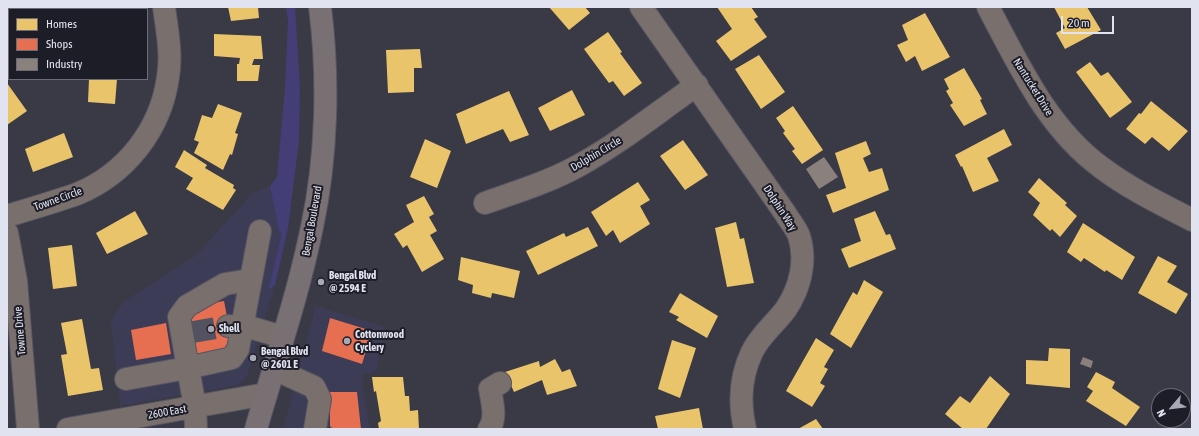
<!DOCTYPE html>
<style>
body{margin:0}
#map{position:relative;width:1199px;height:436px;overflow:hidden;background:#3a3946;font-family:"Asap Condensed",sans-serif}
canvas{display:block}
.frame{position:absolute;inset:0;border:8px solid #e2e3f1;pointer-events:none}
.legend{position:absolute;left:8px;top:8px;width:140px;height:72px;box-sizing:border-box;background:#1d1d27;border:1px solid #6c6c78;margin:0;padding:5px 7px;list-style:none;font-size:12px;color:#e2e3f1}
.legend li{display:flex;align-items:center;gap:8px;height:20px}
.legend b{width:20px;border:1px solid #6c6c78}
.north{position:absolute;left:1151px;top:388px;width:40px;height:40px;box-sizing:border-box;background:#1d1d27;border:1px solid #6c6c78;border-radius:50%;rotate:242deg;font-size:11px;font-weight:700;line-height:16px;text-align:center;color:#e2e3f1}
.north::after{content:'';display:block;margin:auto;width:14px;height:18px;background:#a7a8b5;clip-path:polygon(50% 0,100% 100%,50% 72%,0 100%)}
.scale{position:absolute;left:1061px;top:16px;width:53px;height:18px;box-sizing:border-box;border:2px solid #e2e3f1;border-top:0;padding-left:5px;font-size:12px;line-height:14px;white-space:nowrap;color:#e2e3f1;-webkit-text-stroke:3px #1d1d27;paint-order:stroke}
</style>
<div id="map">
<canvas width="1199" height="436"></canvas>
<div class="frame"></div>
<ul class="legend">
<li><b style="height:11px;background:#e9c46a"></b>Homes</li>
<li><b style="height:11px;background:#e76f51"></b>Shops</li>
<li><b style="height:11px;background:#8a817c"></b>Industry</li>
</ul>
<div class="north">N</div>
<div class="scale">20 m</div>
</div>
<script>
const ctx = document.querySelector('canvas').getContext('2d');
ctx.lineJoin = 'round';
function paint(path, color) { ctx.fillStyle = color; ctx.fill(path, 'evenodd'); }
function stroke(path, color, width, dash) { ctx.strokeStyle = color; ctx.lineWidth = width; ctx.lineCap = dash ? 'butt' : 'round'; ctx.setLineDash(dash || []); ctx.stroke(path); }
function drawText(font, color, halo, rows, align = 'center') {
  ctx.font = font + ' "Asap Condensed",sans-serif'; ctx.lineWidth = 4; ctx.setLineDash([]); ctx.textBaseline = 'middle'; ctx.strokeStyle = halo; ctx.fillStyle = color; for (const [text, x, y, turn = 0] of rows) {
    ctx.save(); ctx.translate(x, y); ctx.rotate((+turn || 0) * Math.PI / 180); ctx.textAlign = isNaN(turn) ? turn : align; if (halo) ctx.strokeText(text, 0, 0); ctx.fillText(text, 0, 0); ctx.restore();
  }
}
paint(new Path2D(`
 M270,186L279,231L283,232L271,288L275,285L247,376L238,385L120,406L111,321L123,302L195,256L253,193Z
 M316,306L385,327L376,371L361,375L370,429H283Z`), '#3d3c56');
paint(new Path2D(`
 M286,7H295L300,88L299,141L288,228L275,285L271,288H269L282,233L279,231L270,186L277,177L285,87L288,21Z`), '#433e76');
paint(new Path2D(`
 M78,7H118L119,9H78Z
 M228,7H258L259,18L231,21Z
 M549,7H585L590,13L569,30Z
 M717,7H751L758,17L754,19L767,37L731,61L716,41L732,29Z
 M1054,7H1087L1101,30L1065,49L1056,33L1065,28Z
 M925,13L950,57L922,71L915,56L906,62L897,45L908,40L902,25Z
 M608,32L622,52L620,53L642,83L624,96L613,81L609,83L584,49Z
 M214,34L261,36L263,59H254L252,65H260L258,81H237V64H239L240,58L214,56Z
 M420,49L422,68H414V92L388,93L386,50Z
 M759,55L785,92L761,109L735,69Z
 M1090,62L1101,76L1108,72L1132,102L1110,118L1076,72Z
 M964,68L982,99L980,100L987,114L964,126L950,105L953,103L946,91L949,89L944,79Z
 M89,79H117L115,104L88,102Z
 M7,83L27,111L7,125Z
 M572,90L585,115L550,131L538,108Z
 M509,91L529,135L510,142L503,129L466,144L456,114Z
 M1151,101L1188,131L1169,151L1152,137L1145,144L1126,129L1139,113L1141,114Z
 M218,104L242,113L235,133L238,134L232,155L230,154L223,170L194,153L199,142L194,140L202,115L212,118Z
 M793,106L823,150L802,164L792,151L795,149L783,133L785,131L776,118Z
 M1004,129L1012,145L987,158L999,181L973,192L962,166L961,167L955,155Z
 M64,133L73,157L33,172L25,149Z
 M425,139L451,151L437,188L410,177Z
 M683,140L708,175L685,190L660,156Z
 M866,141L871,154L863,158L869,172L882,168L889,190L833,213L826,195L846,188L835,153Z
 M184,150L207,165L205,168L234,185L233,188L236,190L223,210L186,189L193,178L175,167Z
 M1039,178L1067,203L1065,205L1077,216L1060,237L1052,229L1050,231L1033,215L1040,203L1028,192Z
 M638,182L650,200L640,206L650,224L620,243L613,230L606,236L591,212Z
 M424,196L434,214L429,217L437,231L430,235L444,259L422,272L407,245L403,248L394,234L414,222L406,205Z
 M135,211L148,234L107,254L96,233Z
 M875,211L886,235L890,234L896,249L849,268L841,249L861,241L854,219Z
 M736,222L740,239L744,238L754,283L727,287L715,228Z
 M1083,223L1135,257L1122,280L1106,270L1105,272L1084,258L1081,262L1067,252Z
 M588,227L598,246L538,275L526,251L564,233L566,237Z
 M72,245L77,286L53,289L48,248Z
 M1158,256L1177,266L1167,282L1188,294L1176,314L1138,293Z
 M461,257L520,271L514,298L492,293L491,298L472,293L473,285L458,280Z
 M864,280L883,292L851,348L830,334L853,292L857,295Z
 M680,293L718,316L707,338L676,320L679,317L669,312Z
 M82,319L91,369L99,368L103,390L68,396L61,355L67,354L61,323Z
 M816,338L834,350L824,367L828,369L820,383L825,386L812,407L786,391Z
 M672,340L696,348L680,398L658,389Z
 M1049,348L1070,349V388L1026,384V360L1048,361Z
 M555,359L562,372L570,369L577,386L547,395L542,380L514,392L505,372L539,361L540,367Z
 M1096,372L1115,382L1112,388L1140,407L1126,426L1086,401L1093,391L1087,387Z
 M990,376L1010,394L986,429H963L945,414L960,396L970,403Z
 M372,377H403L405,396H409L410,411L418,410L419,429H379L378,423L381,421L376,391L374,392Z
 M699,408L703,429H658L655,416Z
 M816,419L823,429H798Z`), '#e9c46a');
paint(new Path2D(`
 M224,301L234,353L198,359L189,307Z
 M330,318L372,331L362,364L322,351Z
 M166,323L171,354L136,360L131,330Z
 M330,392H357L361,429H333L330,426Z`), '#e76f51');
paint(new Path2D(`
 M824,157L838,177L819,189L806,169Z
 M1083,357L1093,361L1091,368L1080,364Z`), '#8a817c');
stroke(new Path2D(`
 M193,332L228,326`), '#535260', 22, [22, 11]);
const minor = new Path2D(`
 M641,7L785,213C789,220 796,228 799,236C807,261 800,288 786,309C775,324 760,335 752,352C740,377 739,403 745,429
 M988,7C1019,65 1047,128 1102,168C1130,189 1161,204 1192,220
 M485,203C516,192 549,182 578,166C620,143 658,112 697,85
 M7,216C30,209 54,202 77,194C126,174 161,129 168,77C172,54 167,30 164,7
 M7,233L16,281L28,429
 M228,326L252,328L283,337
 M274,369L314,387L320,399L315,429
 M126,379L187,368L232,358L238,349L260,231
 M68,429L266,394
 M196,429L195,407L179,317L187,306L225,284L250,280
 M489,429C497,418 492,402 490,389L500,383`);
const major = new Path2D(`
 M256,429C275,362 298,296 312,227C327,157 329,78 320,7`);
stroke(minor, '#565561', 24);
stroke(major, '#565561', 24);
stroke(minor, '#796f6d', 22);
stroke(major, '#797073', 22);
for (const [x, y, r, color] of [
 [321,282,4,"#a7a8b5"],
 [211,329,4,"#a7a8b5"],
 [347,341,4,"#a7a8b5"],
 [253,358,4,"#a7a8b5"]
]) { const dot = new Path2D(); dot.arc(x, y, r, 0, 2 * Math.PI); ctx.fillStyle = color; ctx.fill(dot); stroke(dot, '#1d1d27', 1.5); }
drawText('11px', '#e2e3f1', '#1d1d27', [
 ["Nantucket Drive",1033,87,58],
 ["Dolphin Circle",596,154,-31],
 ["Towne Circle",58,199,-20],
 ["Dolphin Way",780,208,57],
 ["Bengal Boulevard",312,221,-80],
 ["Towne Drive",20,331,-95],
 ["2600 East",167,412,-10]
]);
drawText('bold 11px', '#e2e3f1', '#1d1d27', [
 ["Bengal Blvd",329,276],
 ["@ 2594 E",329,289],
 ["Shell",219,329],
 ["Cottonwood",355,335],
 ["Cyclery",355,348],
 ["Bengal Blvd",261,352],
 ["@ 2601 E",261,365]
], 'left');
</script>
